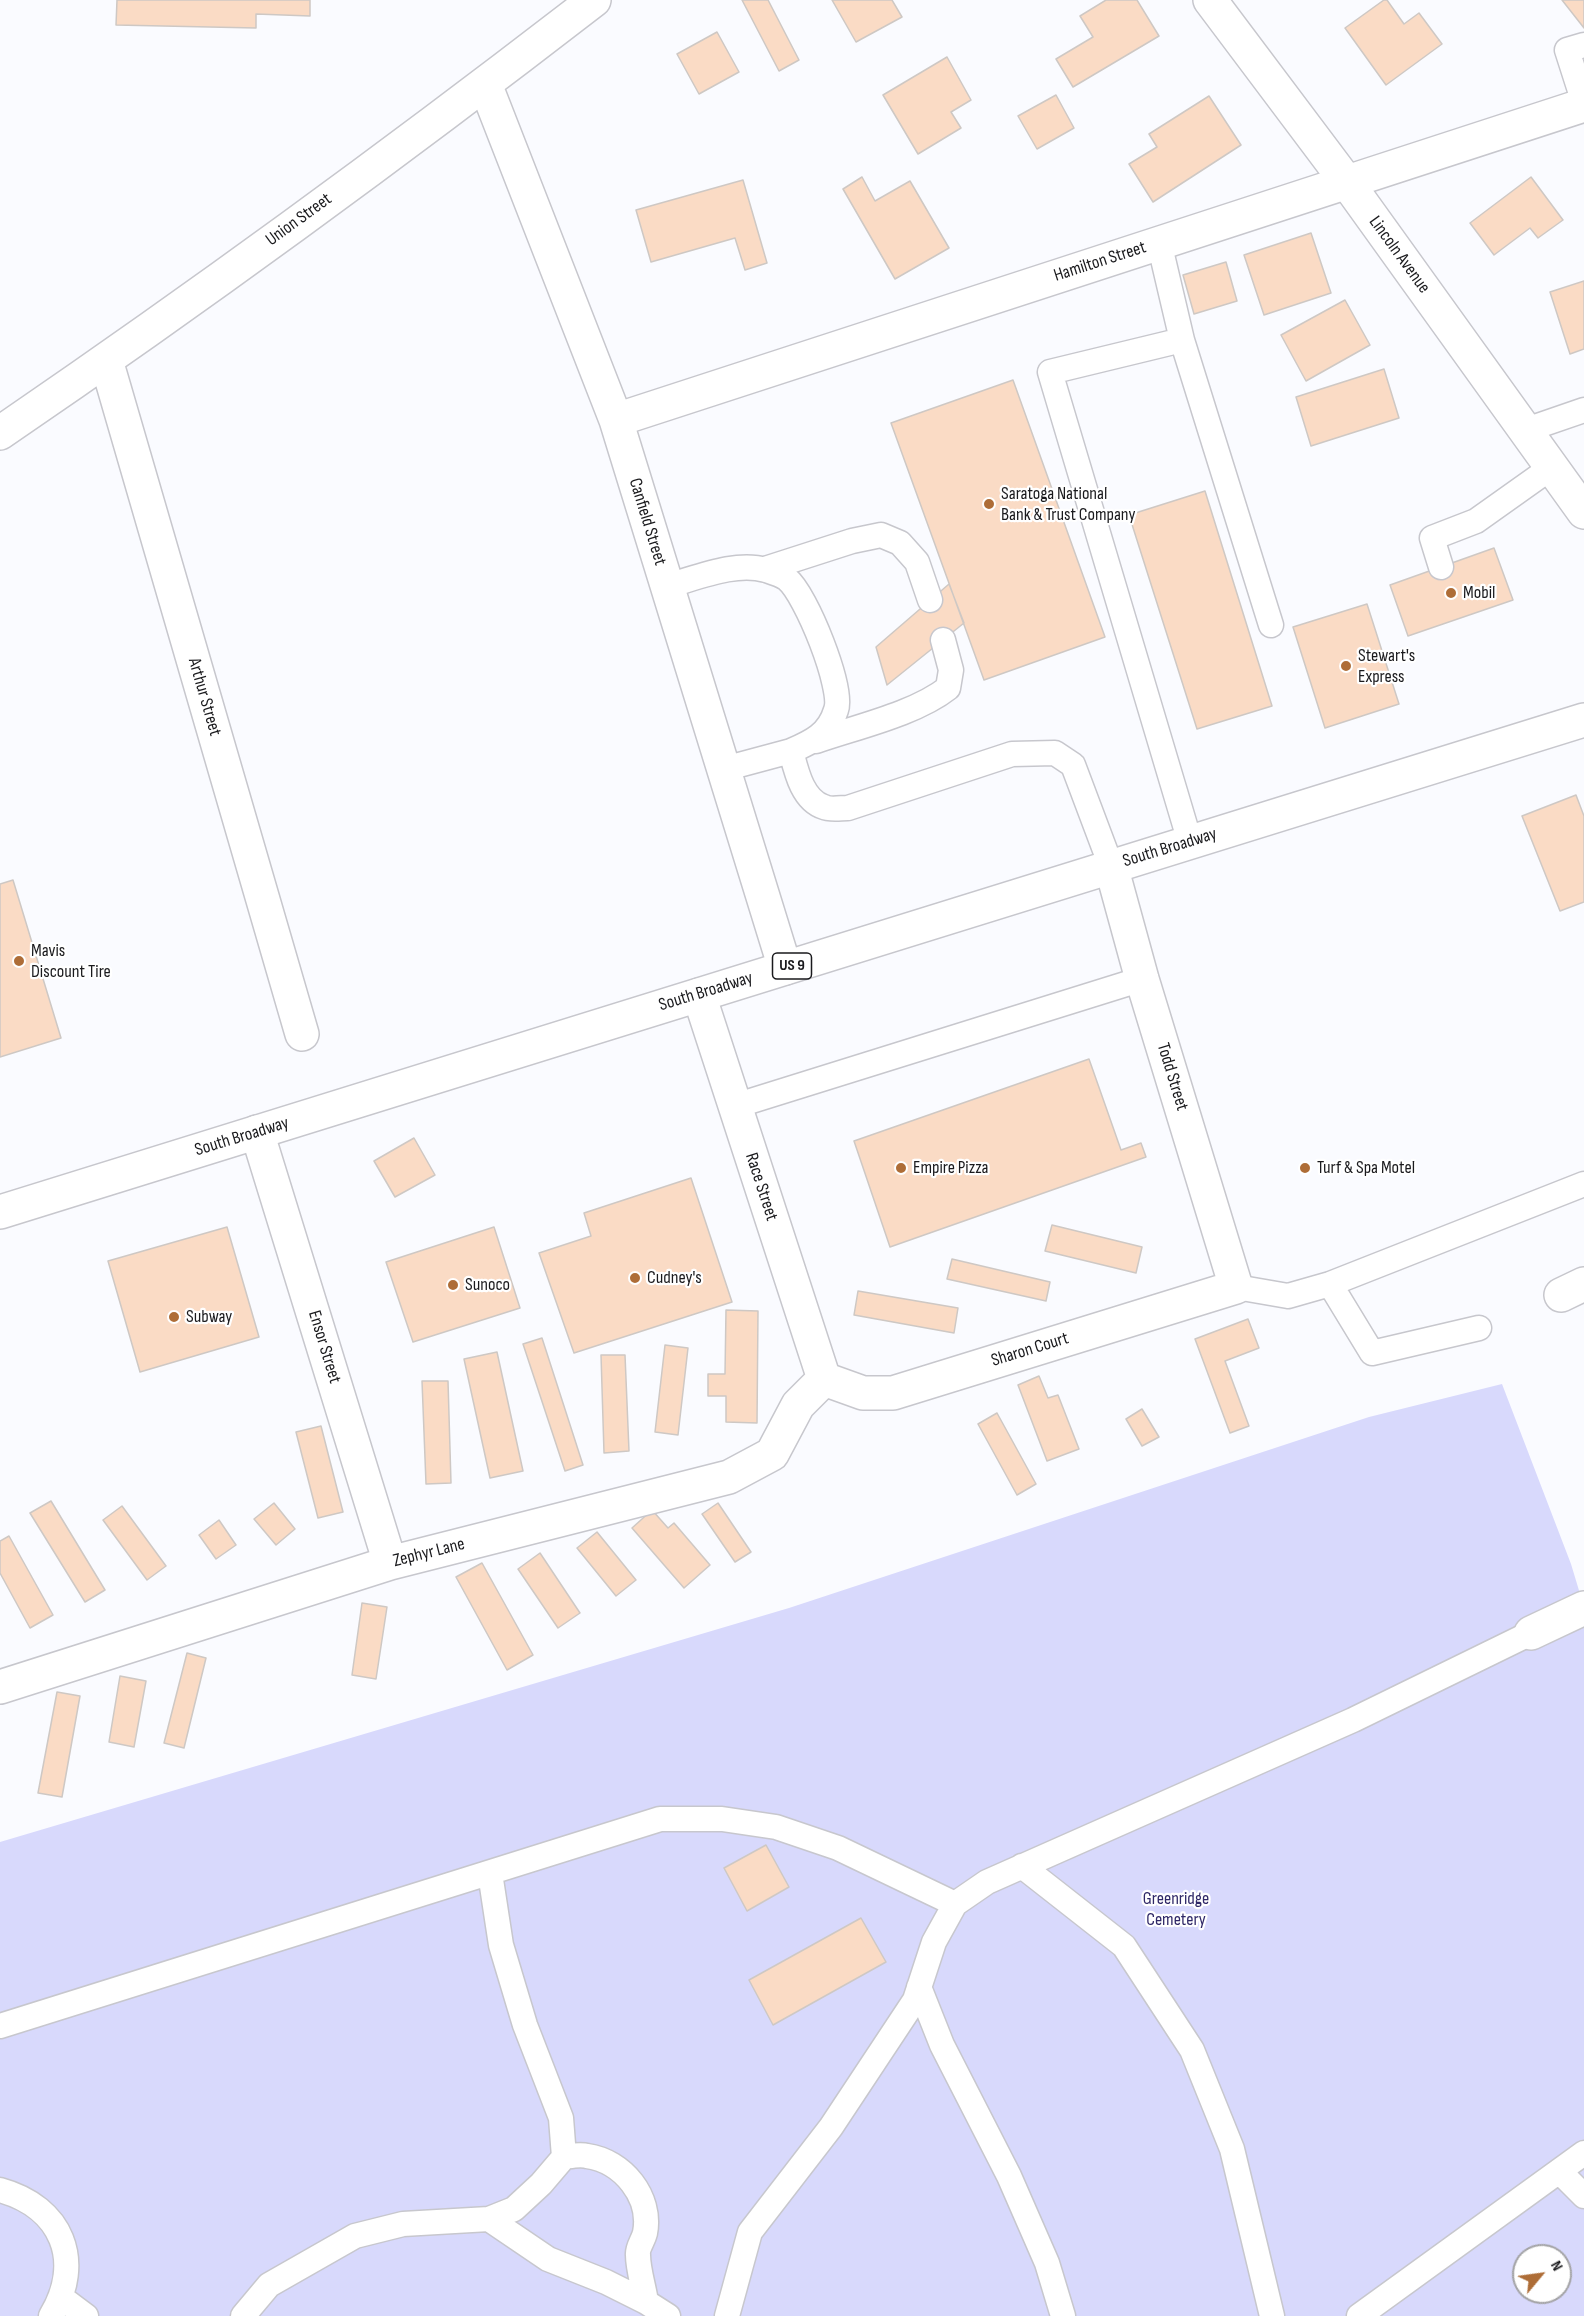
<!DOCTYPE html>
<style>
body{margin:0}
#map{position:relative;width:1584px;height:2316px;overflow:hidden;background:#fafbff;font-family:"Sofia Sans Condensed",sans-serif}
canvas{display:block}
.north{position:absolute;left:1512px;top:2244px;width:60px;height:60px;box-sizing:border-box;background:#fff;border:2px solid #a3a3a5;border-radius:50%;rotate:61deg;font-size:16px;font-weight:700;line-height:24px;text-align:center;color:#1a1a1d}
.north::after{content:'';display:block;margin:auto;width:21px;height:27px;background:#ae6d37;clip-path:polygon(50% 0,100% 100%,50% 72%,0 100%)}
</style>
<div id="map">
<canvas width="1584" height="2316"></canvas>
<div class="north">N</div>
</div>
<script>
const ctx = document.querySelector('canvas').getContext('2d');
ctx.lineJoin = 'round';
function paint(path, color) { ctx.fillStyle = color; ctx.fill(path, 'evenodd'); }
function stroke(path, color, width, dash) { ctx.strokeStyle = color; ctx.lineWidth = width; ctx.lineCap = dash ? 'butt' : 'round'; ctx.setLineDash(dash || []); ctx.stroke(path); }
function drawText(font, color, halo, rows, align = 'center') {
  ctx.font = font + ' "Sofia Sans Condensed",sans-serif'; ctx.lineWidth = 4.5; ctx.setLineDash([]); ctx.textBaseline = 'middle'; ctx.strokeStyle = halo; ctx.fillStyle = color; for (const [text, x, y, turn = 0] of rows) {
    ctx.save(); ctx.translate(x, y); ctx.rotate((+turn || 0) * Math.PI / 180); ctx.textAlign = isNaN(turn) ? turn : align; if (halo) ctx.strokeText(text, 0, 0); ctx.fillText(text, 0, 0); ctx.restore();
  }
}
paint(new Path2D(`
 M1502,1384L1571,1564L1584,1607V2316H0V1842L789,1608L1369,1417ZM1524,2256H1560V2292H1524Z`), '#d8d9fc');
const building = new Path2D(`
 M117,0H310V16L256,14V28L116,25Z
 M742,0H768L799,60L779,71Z
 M832,0H892L902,17L856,42Z
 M1106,0H1137L1159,36L1073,87L1056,59L1093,37L1080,16Z
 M1384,0H1387L1404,24L1419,13L1442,44L1386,85L1345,28Z
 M1562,0H1584V28Z
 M717,32L739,72L699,94L677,54Z
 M947,57L971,100L951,112L961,128L918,154L883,95Z
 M1056,95L1074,128L1037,149L1018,116Z
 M1209,96L1241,145L1153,202L1129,164L1157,147L1149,134Z
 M862,177L875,201L910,181L949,248L895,279L843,189Z
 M1531,177L1563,220L1538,238L1530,228L1494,255L1470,223Z
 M743,180L767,263L745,270L735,238L651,262L636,210Z
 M1311,233L1331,293L1264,315L1244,255Z
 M1226,262L1237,301L1194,314L1183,275Z
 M1584,281V349L1570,354L1550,292Z
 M1345,300L1370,345L1306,381L1281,335Z
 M1384,369L1399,418L1311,446L1296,397Z
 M1013,380L1105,637L984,680L891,423Z
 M1205,491L1272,706L1197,729L1129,515Z
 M1494,548L1513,600L1408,636L1390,585Z
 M949,584L964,623L887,685L876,647Z
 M1367,604L1399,704L1325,728L1293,627Z
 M1576,795L1584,816V902L1560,911L1522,816Z
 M13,880L61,1038L0,1057V884Z
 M1089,1059L1121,1150L1141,1143L1146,1157L890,1247L854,1141Z
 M414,1138L435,1175L395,1197L374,1161Z
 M691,1178L732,1302L574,1353L539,1253L591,1236L584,1213Z
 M1052,1225L1142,1247L1136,1273L1045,1251Z
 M227,1227L259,1337L140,1372L108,1261Z
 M494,1227L520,1308L413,1342L386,1262Z
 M952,1259L1050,1282L1046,1301L947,1279Z
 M858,1291L958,1308L954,1333L854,1315Z
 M726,1310L758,1311L757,1423L726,1422V1396H708V1374H725Z
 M1248,1319L1259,1348L1225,1361L1249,1426L1230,1433L1195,1339Z
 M542,1338L583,1465L565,1471L523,1344Z
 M665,1345L688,1348L678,1435L655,1432Z
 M497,1352L523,1471L490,1478L464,1359Z
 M601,1355H625L629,1451L604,1453Z
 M1039,1376L1048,1398L1058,1395L1079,1449L1047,1461L1018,1385Z
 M422,1381H448L451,1483L426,1484Z
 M1142,1409L1159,1437L1142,1446L1126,1419Z
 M997,1413L1036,1484L1017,1495L978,1424Z
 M321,1426L343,1512L318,1518L296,1432Z
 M51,1501L105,1590L85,1602L30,1513Z
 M274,1503L295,1529L276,1545L254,1519Z
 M718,1503L751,1552L735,1562L702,1514Z
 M122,1506L166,1566L147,1580L103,1520Z
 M652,1510L668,1528L674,1523L710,1565L684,1588L632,1528Z
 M219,1520L236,1545L216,1559L199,1535Z
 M597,1532L636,1580L616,1596L577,1548Z
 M9,1536L53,1615L30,1628L0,1573V1541Z
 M540,1553L580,1613L558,1628L518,1569Z
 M482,1563L533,1655L507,1670L456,1577Z
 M362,1603L387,1607L376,1679L352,1675Z
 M187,1653L206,1658L184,1748L164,1743Z
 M120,1676L146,1681L134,1747L109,1742Z
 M57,1692L80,1696L62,1797L38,1793Z
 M766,1845L789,1887L747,1911L724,1868Z
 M861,1918L886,1962L773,2025L749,1980Z`);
paint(building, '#fadbc5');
stroke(building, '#cec8c4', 1.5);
const service = new Path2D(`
 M1584,45L1567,50L1584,103
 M1159,242L1182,340L1271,625
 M1182,340L1050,372L1190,842
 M1526,430L1584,410
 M1441,567L1432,538L1476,521L1552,467
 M765,569L852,541L881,535L900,543L917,562L930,600
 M667,586C697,578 735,561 766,570C772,572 782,575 787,579C806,594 844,689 836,710C829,734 812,742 791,751
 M816,741C856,727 915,714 948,688L951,670L943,640
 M724,769L791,751C796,770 802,800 824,807C830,810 841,808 848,808L1012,754L1055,753L1073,765L1111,866
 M735,1106L1142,979
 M1330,1284L1372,1353L1479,1328
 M1236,1287L1288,1296L1330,1284L1584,1184
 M1022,1866L1124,1946L1192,2050L1232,2149L1272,2316
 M490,1873L501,1945L525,2025L561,2118L564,2157
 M919,1987L942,2045L1009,2176L1047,2263L1063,2316
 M0,2026L660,1819H722L776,1827L838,1848L955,1904
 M1559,2171L1584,2196
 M0,2190C62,2207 84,2261 51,2316
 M62,2298L86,2316
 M646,2302L668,2316
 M243,2316L269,2285L355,2236L403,2224L489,2219L514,2209L541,2184L564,2157C571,2156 580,2154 587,2156C623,2161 652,2197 645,2233C643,2241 637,2248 638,2255C638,2270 644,2287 646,2302L606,2282L548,2259L489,2219
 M727,2316L750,2232L831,2127L915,2000L934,1942L955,1904L987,1882L1353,1720L1531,1633
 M1359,2316L1584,2153`);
const minor = new Path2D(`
 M485,84L616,420L785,968
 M106,360L302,1034
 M616,420L1584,105
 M0,433C202,295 400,150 594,0
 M699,995L824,1379
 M257,1132L390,1563
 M1561,1295L1584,1284
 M824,1379L863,1393H893L1236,1287L1142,979L1111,866
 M1531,1633L1584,1608
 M0,1687L390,1563L729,1477L772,1454L798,1405L824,1379`);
const tertiary = new Path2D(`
 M1210,0L1346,181L1584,512`);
const primary = new Path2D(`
 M0,1212L1584,720`);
stroke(service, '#c7c7cd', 27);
stroke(minor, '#c7c7cd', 36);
stroke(tertiary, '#c7c7cd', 36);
stroke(primary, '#c7c7cd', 36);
stroke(service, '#fff', 24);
stroke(minor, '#fff', 33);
stroke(tertiary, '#fff', 33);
stroke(primary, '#fff', 33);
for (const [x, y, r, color] of [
 [989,504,6,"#ae6d37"],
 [1451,593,6,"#ae6d37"],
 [1346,666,6,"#ae6d37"],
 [19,961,6,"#ae6d37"],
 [901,1168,6,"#ae6d37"],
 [1305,1168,6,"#ae6d37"],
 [635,1278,6,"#ae6d37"],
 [453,1285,6,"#ae6d37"],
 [174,1317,6,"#ae6d37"]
]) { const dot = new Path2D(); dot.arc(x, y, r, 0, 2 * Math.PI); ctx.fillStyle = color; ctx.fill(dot); stroke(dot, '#fff', 2); }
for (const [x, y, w] of [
 [792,966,39]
]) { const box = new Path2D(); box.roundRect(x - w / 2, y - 13, w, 26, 4.5); ctx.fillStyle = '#fff'; ctx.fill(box); stroke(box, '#1a1a1d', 1.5); }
drawText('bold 16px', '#1a1a1d', null, [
 ["US 9",792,966]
]);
drawText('18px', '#1a1a1d', '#fff', [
 ["Union Street",299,220,-36],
 ["Lincoln Avenue",1399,255,54],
 ["Hamilton Street",1100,262,-18],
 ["Canfield Street",647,522,73],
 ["Arthur Street",204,697,74],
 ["South Broadway",1170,848,-17],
 ["South Broadway",706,992,-17],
 ["Todd Street",1172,1077,73],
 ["South Broadway",242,1137,-17],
 ["Race Street",761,1187,72],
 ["Ensor Street",324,1347,73],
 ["Sharon Court",1030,1350,-17],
 ["Zephyr Lane",429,1553,-14]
]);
drawText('18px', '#1a1a1d', '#fff', [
 ["Saratoga National",1001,494],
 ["Bank & Trust Company",1001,515],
 ["Mobil",1463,593],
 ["Stewart's",1358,656],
 ["Express",1358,677],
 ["Mavis",31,951],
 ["Discount Tire",31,972],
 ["Empire Pizza",913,1168],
 ["Turf & Spa Motel",1317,1168],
 ["Cudney's",647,1278],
 ["Sunoco",465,1285],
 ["Subway",186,1317]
], 'left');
drawText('18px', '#2f2867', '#fff', [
 ["Greenridge",1176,1899],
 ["Cemetery",1176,1920]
]);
</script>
